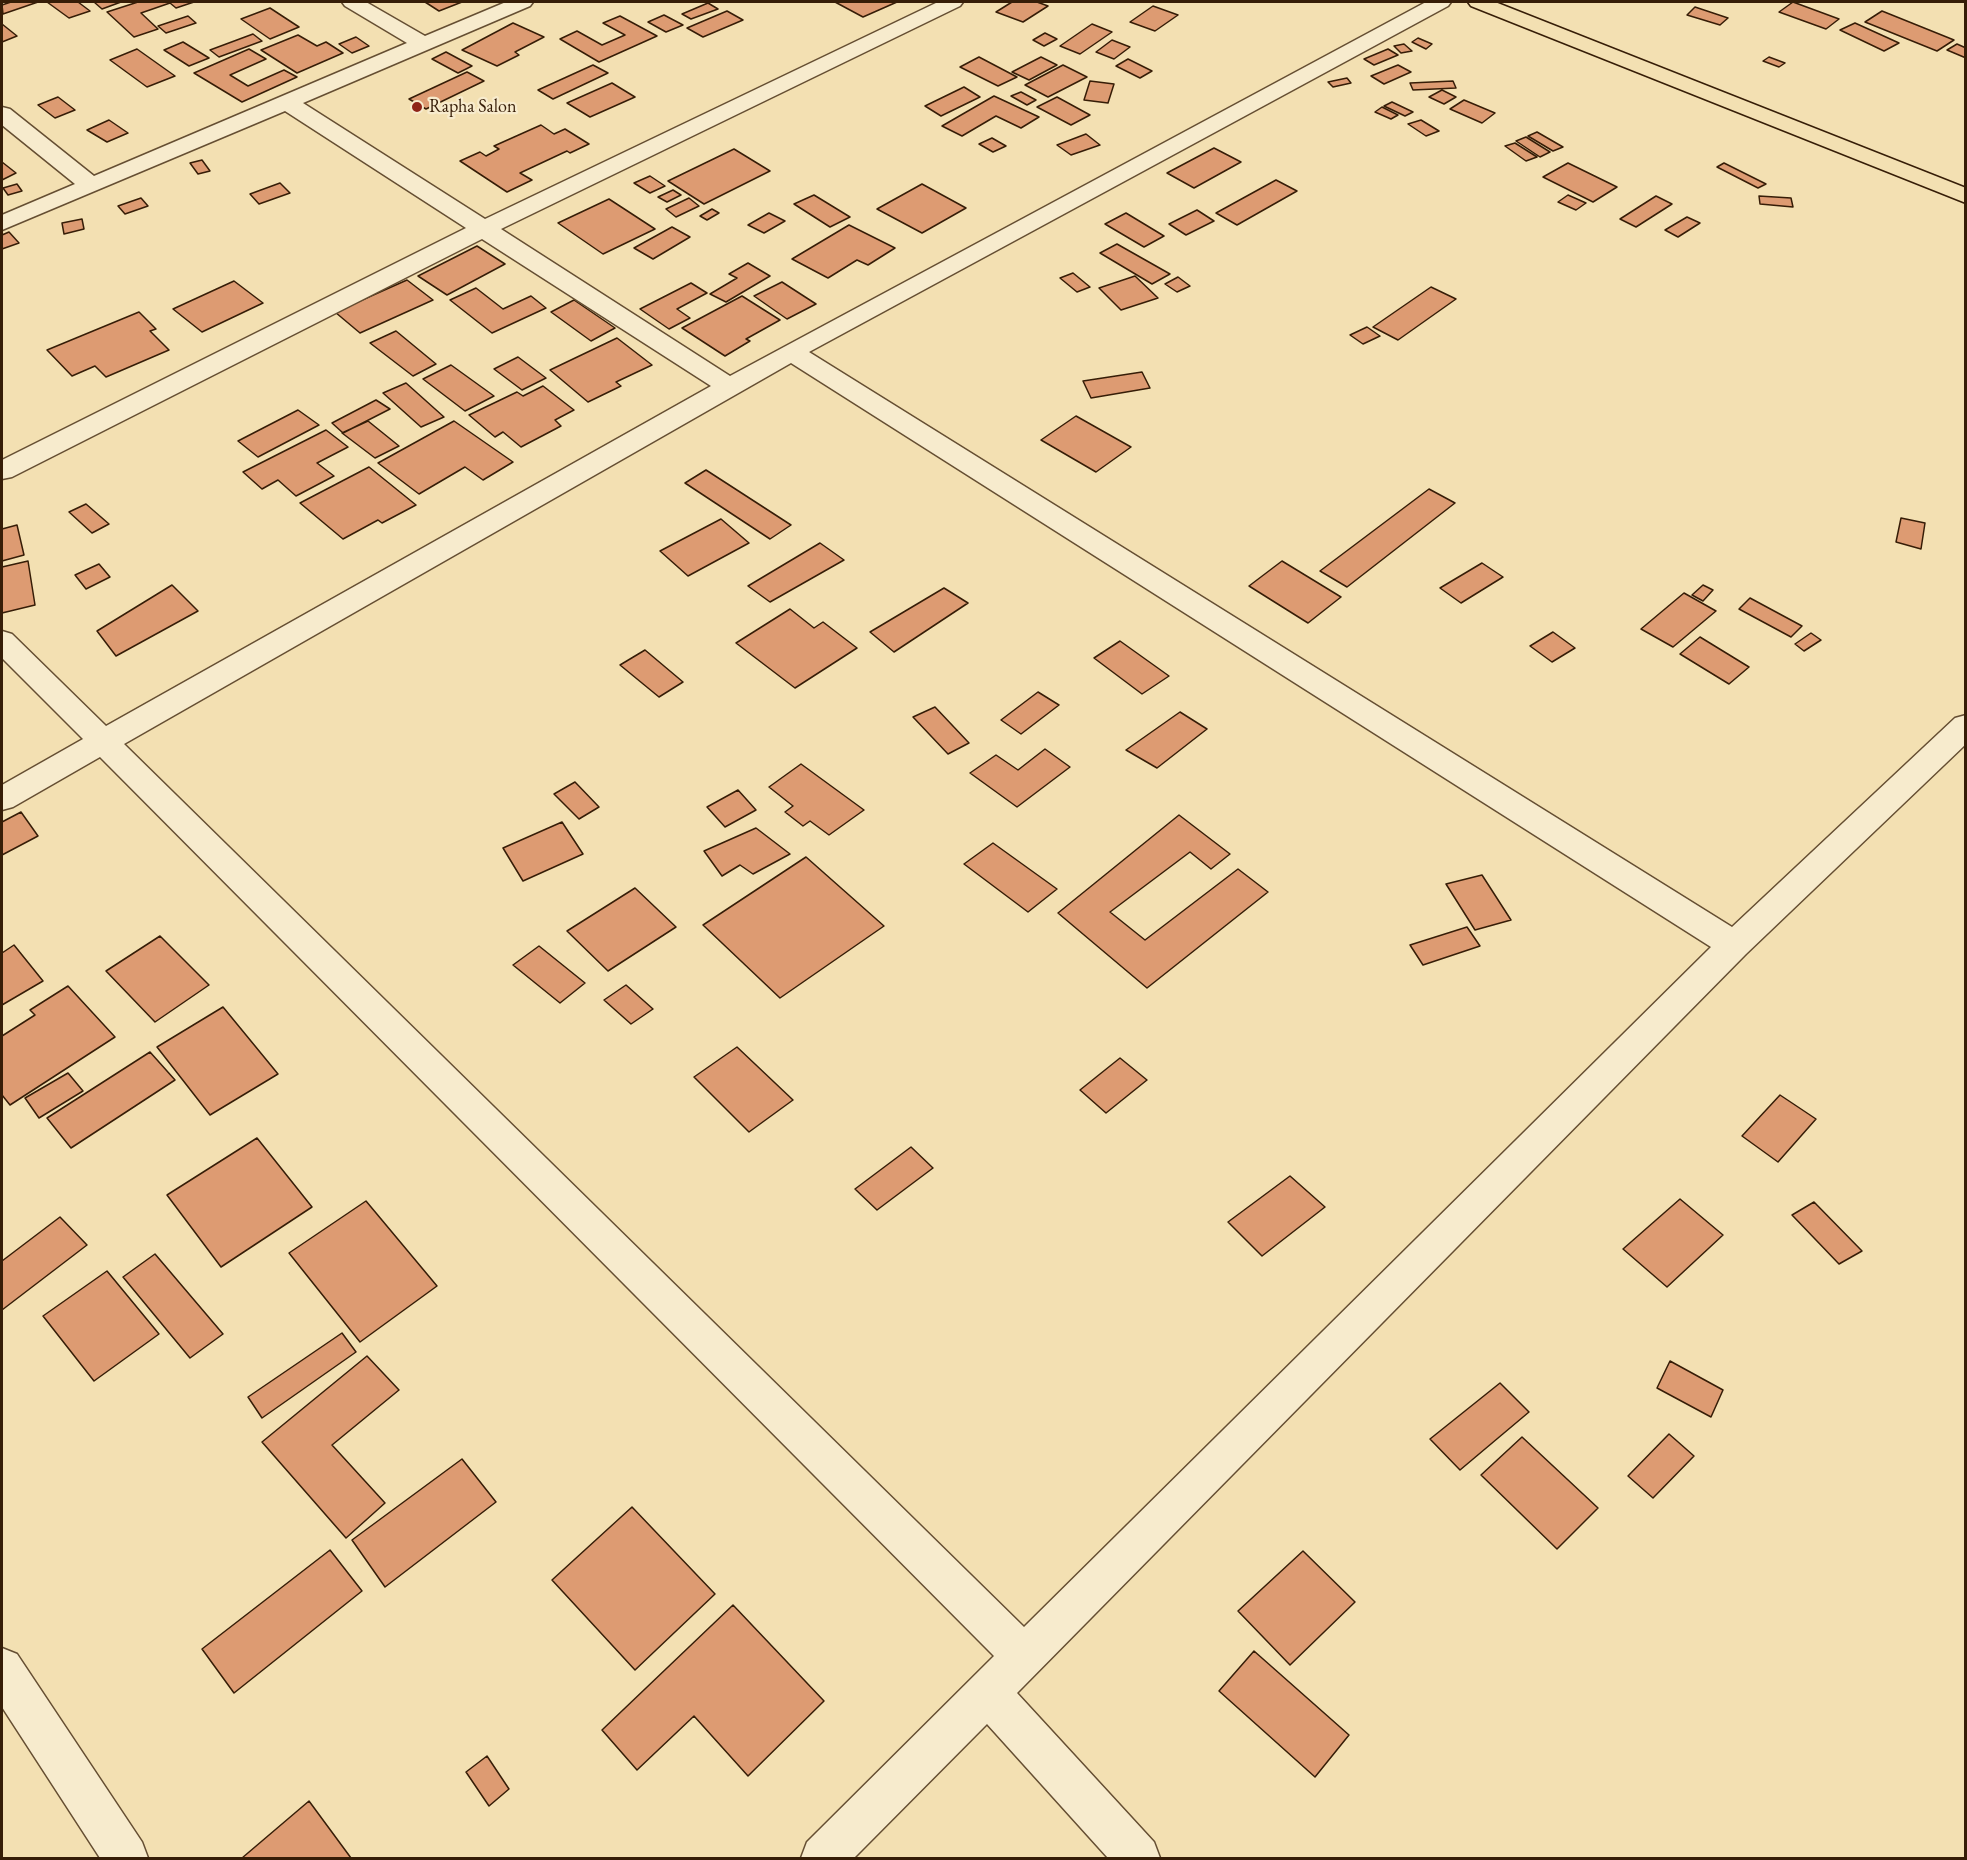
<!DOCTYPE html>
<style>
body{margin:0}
#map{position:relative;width:1967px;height:1860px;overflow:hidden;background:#f3e0b2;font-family:"EB Garamond",serif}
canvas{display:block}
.frame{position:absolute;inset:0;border:3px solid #361d07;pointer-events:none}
</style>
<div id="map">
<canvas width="1967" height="1860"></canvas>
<div class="frame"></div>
</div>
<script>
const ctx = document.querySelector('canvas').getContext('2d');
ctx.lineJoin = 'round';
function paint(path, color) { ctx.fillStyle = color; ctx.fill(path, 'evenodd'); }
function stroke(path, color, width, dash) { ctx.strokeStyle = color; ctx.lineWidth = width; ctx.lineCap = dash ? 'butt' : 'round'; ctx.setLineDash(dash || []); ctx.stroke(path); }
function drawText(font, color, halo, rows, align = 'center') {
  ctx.font = font + ' "EB Garamond",serif'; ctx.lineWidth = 4.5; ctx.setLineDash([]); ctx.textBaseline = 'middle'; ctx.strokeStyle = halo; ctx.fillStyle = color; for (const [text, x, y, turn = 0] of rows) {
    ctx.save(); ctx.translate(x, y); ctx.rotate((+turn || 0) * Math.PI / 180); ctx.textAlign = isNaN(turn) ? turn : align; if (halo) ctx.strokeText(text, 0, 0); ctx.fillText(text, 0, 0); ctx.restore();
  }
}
const building = new Path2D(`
 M11,2H38L3,14L2,5Z
 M47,2H78L90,11L69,18Z
 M94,2H121L102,9Z
 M138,2H194L176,8L170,3L141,13L158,29L134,37L107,12Z
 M425,2H462L439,11Z
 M835,2H897L863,17Z
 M1012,2H1037L1048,6L1023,22L996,12Z
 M1793,2L1839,19L1826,29L1779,12Z
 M708,3L718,9L691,19L682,14Z
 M1153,6L1178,15L1155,31L1130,22Z
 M1695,7L1728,18L1720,25L1687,15Z
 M270,8L299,27L270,39L241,19Z
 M727,11L743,20L703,37L687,28Z
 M1882,11L1954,40L1937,51L1865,22Z
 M664,15L683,25L666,32L648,22Z
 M188,16L196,23L166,33L158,26Z
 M620,16L657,36L599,62L560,39L577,31L602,45L625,35L603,23Z
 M513,23L544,37L515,52L519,55L497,66L462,50Z
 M1855,23L1899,43L1884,51L1840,30Z
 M2,24L17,36L2,42Z
 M1092,24L1112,32L1080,54L1060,46Z
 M1045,33L1057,39L1044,46L1033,40Z
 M253,34L262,41L219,57L210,50Z
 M298,35L317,46L326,42L343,53L297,73L261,50Z
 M356,37L369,46L352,53L339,44Z
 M1418,38L1432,44L1426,49L1412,42Z
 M1112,40L1130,47L1114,59L1096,52Z
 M183,42L209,58L189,66L164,50Z
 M1404,44L1412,51L1401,53L1394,46Z
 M1957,44L1966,48V58L1947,50Z
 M137,49L175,76L147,87L110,60Z
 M249,49L266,59L230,75L248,86L284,70L297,77L242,102L194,73Z
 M1388,49L1398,55L1374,65L1364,59Z
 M446,52L472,66L458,73L432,59Z
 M979,57L1017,77L998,86L960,67Z
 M1041,57L1057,65L1029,80L1012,72Z
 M1769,57L1785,63L1779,67L1763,61Z
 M1128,59L1152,71L1140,78L1116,66Z
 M593,65L608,73L553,99L538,90Z
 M1063,65L1087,77L1048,97L1025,85Z
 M1398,65L1411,72L1384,84L1371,76Z
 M467,72L484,81L426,109L409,99Z
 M1347,78L1351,83L1333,87L1328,82Z
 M1090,81L1114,84L1108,103L1084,100Z
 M1453,81L1456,88L1413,90L1410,83Z
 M612,83L635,97L590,117L567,103Z
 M964,87L980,97L941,116L925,106Z
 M1442,90L1456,97L1444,104L1429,97Z
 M1021,92L1036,100L1027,105L1011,96Z
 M994,96L1039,117L1021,128L996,116L962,136L942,126Z
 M58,97L75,110L55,118L38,105Z
 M1057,97L1090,115L1071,125L1037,107Z
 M1464,100L1495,113L1482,123L1450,109Z
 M1392,102L1413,112L1405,116L1384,106Z
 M1382,107L1398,115L1391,119L1375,112Z
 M109,120L128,133L107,142L87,130Z
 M1421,120L1439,131L1426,136L1408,124Z
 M541,125L554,134L565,129L589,144L570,153L567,151L520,173L532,180L507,192L460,161L480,152L486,156L499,149L494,146Z
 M1537,132L1563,147L1553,151L1528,136Z
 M1086,134L1100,145L1071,155L1057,145Z
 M1526,137L1550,152L1540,157L1516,141Z
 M992,138L1006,146L993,152L979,144Z
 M1515,143L1537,157L1526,161L1505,146Z
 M1214,148L1241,162L1194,188L1167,173Z
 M734,149L770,171L704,204L668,181Z
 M202,160L210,171L198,174L190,163Z
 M2,162L16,173L2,180Z
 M1568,163L1617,187L1593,202L1543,177Z
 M1724,163L1766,184L1758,188L1717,167Z
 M650,176L665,186L650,193L634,183Z
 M1276,180L1297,191L1237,225L1216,213Z
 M280,183L290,193L259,204L250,194Z
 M17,184L22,191L8,195L3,188Z
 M922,184L966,208L922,233L877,209Z
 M673,190L681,195L667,202L658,197Z
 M814,195L850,217L830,227L794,204Z
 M1568,195L1586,203L1576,210L1558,202Z
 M1656,196L1672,204L1636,227L1620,219Z
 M1759,196L1791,198L1793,207L1760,204Z
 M141,198L148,206L125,214L118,206Z
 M689,198L699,206L676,217L666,209Z
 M609,199L655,229L603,254L558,223Z
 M712,209L719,213L707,220L700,216Z
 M1197,210L1214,221L1186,235L1169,224Z
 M769,213L785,221L764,233L748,225Z
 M1126,213L1164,236L1144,247L1105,224Z
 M1687,217L1700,223L1678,237L1665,230Z
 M82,219L84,229L64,234L62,223Z
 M849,225L895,248L868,265L857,260L828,278L792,259Z
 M672,227L690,237L653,259L634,248Z
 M9,232L19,243L2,249V235Z
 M1117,244L1170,274L1152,284L1100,253Z
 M477,246L505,264L447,295L418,276Z
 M748,263L770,276L726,302L710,294L737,278L729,274Z
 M1073,273L1090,287L1077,292L1060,278Z
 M1135,276L1158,298L1121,310L1099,288Z
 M1178,277L1190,286L1177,292L1165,284Z
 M407,280L433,300L360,333L335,312Z
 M234,281L263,303L202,332L173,309Z
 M782,282L816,304L787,319L754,296Z
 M691,283L707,293L677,309L690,318L669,329L640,309Z
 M1431,287L1456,299L1398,340L1373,327Z
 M476,288L503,309L531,296L546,308L492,333L450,300Z
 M742,296L780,320L746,339L750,341L725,356L682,328Z
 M574,300L615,328L591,341L551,312Z
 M139,312L156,329L150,331L169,350L106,377L95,366L72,376L47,350Z
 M1367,327L1380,336L1363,344L1350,335Z
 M396,331L436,364L413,376L370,343Z
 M617,338L652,365L616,382L621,386L588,402L550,370Z
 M518,357L546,378L522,390L494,369Z
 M451,365L494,396L465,411L423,379Z
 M1142,372L1150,388L1091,398L1083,381Z
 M406,383L444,417L421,427L383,393Z
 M543,386L574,410L555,420L561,426L521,447L503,432L495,437L469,415L517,392L523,396Z
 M376,400L390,409L343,433L332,423Z
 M298,410L319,425L258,457L238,441Z
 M1076,416L1131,447L1096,472L1041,440Z
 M368,421L399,446L375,458L342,433Z
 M454,421L513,462L483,480L465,467L419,494L378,463Z
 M326,430L348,447L317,463L334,476L296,496L278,480L262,489L243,472Z
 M369,467L416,505L382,523L378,520L343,539L300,503Z
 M706,470L791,525L770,539L685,483Z
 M1429,489L1455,503L1347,587L1320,571Z
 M86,504L109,524L92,533L69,512Z
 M1901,518L1925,523L1921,549L1896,542Z
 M721,519L749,543L688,576L660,551Z
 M17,525L24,555L2,561V529Z
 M820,543L844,560L770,602L748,586Z
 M28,561L35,605L2,613V567Z
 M1282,561L1341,597L1308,623L1249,586Z
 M1482,563L1503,577L1461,603L1440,588Z
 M99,564L110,577L86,589L75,575Z
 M172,585L198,611L116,656L97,631Z
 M1703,585L1713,590L1703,601L1692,595Z
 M944,588L968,603L894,652L870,632Z
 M1684,593L1716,611L1673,647L1641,629Z
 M1750,598L1802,626L1791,637L1739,609Z
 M790,609L814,628L823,622L857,648L795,688L736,643Z
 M1553,632L1575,648L1552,662L1530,646Z
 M1811,633L1821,640L1804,651L1795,644Z
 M1700,637L1749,667L1729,684L1680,654Z
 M1120,641L1169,676L1142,694L1094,658Z
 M645,650L683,682L659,697L620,665Z
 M1038,692L1059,705L1021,734L1001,720Z
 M935,707L969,743L948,754L913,717Z
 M1180,712L1207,729L1157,768L1126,750Z
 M1045,749L1070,767L1017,807L970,773L996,755L1018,770Z
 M801,764L864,810L829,835L810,821L803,826L785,812L793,806L769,787Z
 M575,782L599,807L579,819L554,794Z
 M738,790L756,810L725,827L707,807Z
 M21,812L38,836L2,855V822Z
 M1179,815L1230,854L1211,869L1190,852L1110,912L1145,940L1238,869L1268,892L1147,988L1058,913Z
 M562,822L583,854L523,881L503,848Z
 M756,828L790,854L753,874L740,865L722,876L704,851Z
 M993,843L1057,889L1028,912L964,864Z
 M806,857L884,926L780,998L703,925Z
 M1482,875L1511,920L1475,930L1446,884Z
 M635,888L676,927L608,971L567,931Z
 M1467,927L1480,946L1423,965L1410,945Z
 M160,936L209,985L155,1022L106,971Z
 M14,945L43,981L2,1005V953Z
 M539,946L585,983L560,1003L513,965Z
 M626,985L653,1009L631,1024L604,1000Z
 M68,986L115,1037L10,1105L2,1095V1036L35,1015L30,1010Z
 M223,1007L278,1074L210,1115L157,1047Z
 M737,1047L793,1100L749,1132L694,1077Z
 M150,1052L175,1080L71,1148L47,1118Z
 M1120,1058L1147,1080L1106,1113L1080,1090Z
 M68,1073L83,1091L39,1118L25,1098Z
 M1780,1095L1816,1119L1778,1162L1742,1136Z
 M257,1138L312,1207L221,1267L167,1195Z
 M911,1147L933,1168L877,1210L855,1189Z
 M1290,1176L1325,1207L1262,1256L1228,1222Z
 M1680,1199L1723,1235L1667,1287L1623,1249Z
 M366,1201L437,1286L360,1342L289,1253Z
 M1814,1202L1862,1251L1839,1264L1792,1215Z
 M60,1217L87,1245L2,1310V1261Z
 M155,1254L223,1334L190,1358L123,1277Z
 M107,1271L159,1334L94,1381L43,1316Z
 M342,1333L356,1352L262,1418L248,1397Z
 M367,1356L399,1390L332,1445L385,1503L346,1538L262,1442Z
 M1670,1361L1723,1390L1711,1417L1657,1388Z
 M1500,1383L1529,1412L1460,1470L1430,1439Z
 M1669,1434L1694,1456L1653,1498L1628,1476Z
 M1522,1437L1598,1508L1557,1549L1481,1475Z
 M462,1459L496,1502L385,1587L352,1540Z
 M632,1507L715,1594L635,1670L552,1580Z
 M330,1550L362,1591L234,1693L202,1649Z
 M1303,1551L1355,1602L1290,1665L1238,1611Z
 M733,1605L824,1701L748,1776L694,1716L637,1770L602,1730Z
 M1254,1651L1349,1735L1315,1777L1219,1691Z
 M487,1756L509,1789L489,1806L466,1772Z
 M309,1801L351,1858H242Z`);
paint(building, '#dd9b72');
stroke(building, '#361d07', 1.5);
const minor = new Path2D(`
 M342,2H366L425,36L506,2H533L530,6L303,103L485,219L938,2H963L960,6L501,229L730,376L1426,2H1451L1448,6L809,352L1732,927L1955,718L1966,715V744L1746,954L1017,1693L1154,1842L1160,1858H1108L987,1724L854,1858H801L807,1842L994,1656L100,757L13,807L2,810V785L83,739L2,658V631L12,634L106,726L711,386L482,239L12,477L2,479V460L466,228L285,111L2,230V215L75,184L2,125V107L10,109L94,176L407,43L345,6ZM791,363L1711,947L1024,1627L124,744Z
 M2,1648L17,1654L142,1842L148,1858H100L2,1707Z`);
const highway = new Path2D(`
 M1468,2H1495L1966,188V203L1471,6Z`);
stroke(minor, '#654e32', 3);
stroke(highway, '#361d07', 3);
paint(minor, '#f7ebcd');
paint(highway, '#f3e0b2');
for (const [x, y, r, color] of [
 [417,107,6,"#8f2418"]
]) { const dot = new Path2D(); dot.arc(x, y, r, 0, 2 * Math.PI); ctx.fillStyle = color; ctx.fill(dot); stroke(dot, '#f7ebcd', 2); }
drawText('18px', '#361d07', '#f7ebcd', [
 ["Rapha Salon",429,107]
], 'left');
</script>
